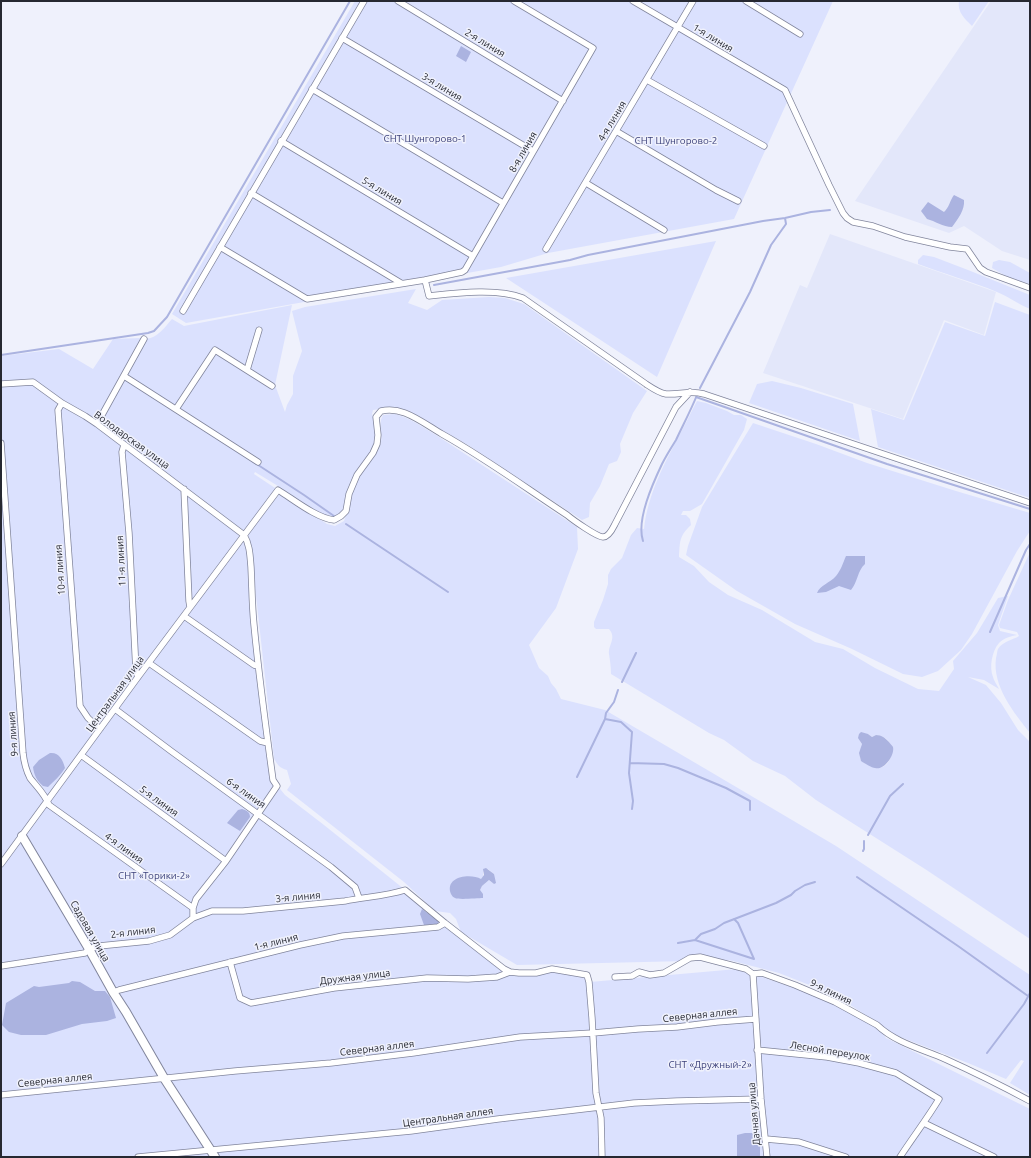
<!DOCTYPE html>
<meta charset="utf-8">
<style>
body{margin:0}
#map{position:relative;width:1031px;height:1158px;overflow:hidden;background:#eff1fc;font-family:Ubuntu,sans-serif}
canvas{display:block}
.frame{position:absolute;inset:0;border:2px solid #262831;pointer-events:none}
</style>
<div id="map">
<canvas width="1031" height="1158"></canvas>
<div class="frame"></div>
</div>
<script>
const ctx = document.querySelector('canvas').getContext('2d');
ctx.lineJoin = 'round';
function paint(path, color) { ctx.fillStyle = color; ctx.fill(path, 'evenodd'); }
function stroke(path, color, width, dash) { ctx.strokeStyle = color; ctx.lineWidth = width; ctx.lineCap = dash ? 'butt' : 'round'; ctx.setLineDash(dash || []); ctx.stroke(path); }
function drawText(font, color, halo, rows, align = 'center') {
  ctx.font = font + ' Ubuntu,sans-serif'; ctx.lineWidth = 3; ctx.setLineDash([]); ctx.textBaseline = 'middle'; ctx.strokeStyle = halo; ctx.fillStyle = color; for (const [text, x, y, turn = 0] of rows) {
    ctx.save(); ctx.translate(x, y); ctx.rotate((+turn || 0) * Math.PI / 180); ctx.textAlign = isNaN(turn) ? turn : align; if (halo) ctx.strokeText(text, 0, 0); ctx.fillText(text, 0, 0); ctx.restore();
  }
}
paint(new Path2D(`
 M991,1H1030V260L1002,251L964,226L949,233L855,201Z
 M830,234L996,292L984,335L944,320L903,419L763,373L800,285L807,288Z`), '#e3e7fa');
paint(new Path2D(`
 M355,1H833L734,219L548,253L501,267L186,323L172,314Z
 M959,1H989L972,26C965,19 957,12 959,1Z
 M716,241L657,377L506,278Z
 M923,255L934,257L968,270L1030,295V309C1018,304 1009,297 997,292C971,281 944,274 918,264V260Z
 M999,260L1010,262L1030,273V284L1011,279L992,268L993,262Z
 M416,289L408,303L427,310L442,300L489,297L505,298L524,304L647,391L633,413L620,444L621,452L617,461L609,464L600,486L590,503L589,517L582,520L468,445L407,410L387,408L373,410L372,414L375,422L376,444L362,466L345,510L333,519L327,518L283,491L278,486L255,472L254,474L278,490L244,535L247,540L273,780L285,795L324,825L504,969L519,973L552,969L587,975L590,982L737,969L762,977L809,993H817L876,1025L886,1038L1030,1109V1157H846L799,1143L838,1157H1V356L59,349L93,369L113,339L141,338C155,342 164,328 172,319L184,326L292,305L275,385L285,412L287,405L293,394V376L302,351L292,311L305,307Z
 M995,302L1030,315V498L878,447L871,409L904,420L945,322L985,336Z
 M772,381L801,388L853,404L860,441L749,403L757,384Z
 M697,401L706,403L727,411L734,415H741L747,419L744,430L702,504L690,511H683L681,515H686L690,519L691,525C679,536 680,542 679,557L694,566L709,582L728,595L762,610L815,642L843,649L875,668L918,689L939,691L954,669L953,661L977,633L998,598L1008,596L998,625L1000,631L1017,635C1011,636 1004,638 999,643C992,651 989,667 993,677C994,681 997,685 999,689L984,680L968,677L986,685L1001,703L1018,730L1030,742V939L925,869L816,800L785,776L753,761L724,740L709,733L611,674C611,667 610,660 609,654C608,645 617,638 609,629H596L594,627V622L603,600L608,584V575L611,569L622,558L631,535L637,528L644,529C648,494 664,464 680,434C686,423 691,412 697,401ZM868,734L872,737L876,735C903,737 891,779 870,765C868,764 866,764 864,763C857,759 861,750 862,744L859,739Z
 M395,414C410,418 423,427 436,435L577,527L578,549L556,608L529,645L539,668L548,676L551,683L556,689L561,699L605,710L704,768L836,846L1030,975V1095L1010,1083L1024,1061L1021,1060L1006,1079L968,1063L895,1035L837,996L779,973L729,960L517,965L461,932L456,919L450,913L435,911L404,882L287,790L291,784L287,770C280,768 277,765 274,758L251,551L248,534L280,493L327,524L335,526L344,521C350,506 351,490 359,476C364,465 376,457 380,445C384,435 377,425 383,415ZM488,869L494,874V884L489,880L482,886L475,898H467L483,877V872Z
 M753,423L816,444L867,463L956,491L1030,513V531L1017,551L972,634L961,650L938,671L922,677L903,674L852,649L795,624L737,591L686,555L688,546L702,507Z
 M1030,552V733C1014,713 992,686 996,658C997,655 997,651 998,649C1003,641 1013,640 1019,636L1017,632L1000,628L999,625L1008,600Z`), '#dbe1fe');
paint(new Path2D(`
 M461,46L471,52L466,62L456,56Z
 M954,195L964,200C965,210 958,219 952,227C943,227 935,221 927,219L921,211L928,202L944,212C949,208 950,200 954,195Z
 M846,556H865V564C857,571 858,582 851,590L839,586L826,592L817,593C820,585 830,583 836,576C841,570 843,563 846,556Z
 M861,732L868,734L872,737L876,735C882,735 885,738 889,742C890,744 892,745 893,747C895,755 884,771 875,768C872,768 864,763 861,761L859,753L862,744L858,738L859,734Z
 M50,753C59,752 63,760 65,768C61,775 54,781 48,787L43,786C37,781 34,775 33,767L39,760Z
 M242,809C246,810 250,812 250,817L240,831L227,823L238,810Z
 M486,868L494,874L496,883L494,884L489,880L482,886L480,890L483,894V898C478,898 459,900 455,898C453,897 452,896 451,894C444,876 471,873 481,879L484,875L483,869Z
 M422,909L438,921L439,924L424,925L420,914Z
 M72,981L80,982L95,991H105L110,997L116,1018L107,1021L82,1024L46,1035H21L9,1032L2,1025L6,1003L34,986L39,987L69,983Z
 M745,1133H755L760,1135V1157H737V1135Z`), '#abb3e0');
stroke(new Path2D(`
 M434,285L570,260L588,255L763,221L785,218L811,212L830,210
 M1,355L148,333L154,331L167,317L350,1
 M700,388L750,292L771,245L786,224L785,218
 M696,397L887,464L1030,509
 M252,461L304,495L334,516
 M346,524L448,592
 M643,541C636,520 653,483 662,464C666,456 671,448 676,440C683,425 691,410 697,395
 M990,632L1026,550L1030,544
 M622,682L636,653
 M605,719L621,722L632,732L629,773L633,801L632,809
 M630,763L664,764L678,768L726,788L750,801V810
 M577,777L605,719L606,713L614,702L618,690
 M868,835L890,796L903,784
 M863,851L864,849V841
 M857,877L958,946L1028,996
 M695,940L754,959L738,923L734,919
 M678,943L695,940L701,934L715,929L724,923L776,903L791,895L795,891L805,885L815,882
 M987,1053L1024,1004L1030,993`), '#abb3e0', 2);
const street = new Path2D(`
 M398,1L563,101
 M633,1L785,90L829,185L843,213L847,218L853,222L873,226L905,237L950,247L967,249L980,268L986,272L1030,288
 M746,1L800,34
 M342,38L533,151
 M647,80L764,146
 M312,89L503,203
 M616,131L716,190L738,201
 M281,141L473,256
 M586,183L664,230
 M251,193L401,283
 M220,247L307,299L425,280L462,272L465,270L593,48L514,1
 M546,249L693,1
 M425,280L429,296C457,293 497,288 523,298L646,384C652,388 659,393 666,394C680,395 689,390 704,394L1030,503
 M183,311L364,1
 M247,370L259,330
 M124,376L258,462
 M1,384L33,382L62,403L85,416L97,424L244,535C250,545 250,556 251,567C252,587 252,606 254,625C259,677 266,729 273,780L277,786L226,861L196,899L193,908V918
 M62,403L58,410L80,706L88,718L100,729
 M176,409L215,350L272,386
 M97,424L144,339
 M1,443L23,753C24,762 26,770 30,778C37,787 45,794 49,805L193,908
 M124,445L122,452L129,533L136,671L138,677
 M184,489L189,601L190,607
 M184,616L254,665L258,666
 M149,663L260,741L268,743
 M115,709L171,751L331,867L355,887L359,898
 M81,755L226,861
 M1,864L138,677L278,490C293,499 316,518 334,520L341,516L346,511L349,494L357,475L373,453L377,444L378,435L376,417L381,411C389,409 397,410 405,413C418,418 430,427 442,434C485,458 526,488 567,515C573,520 597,537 603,537C609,537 613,528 615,524L676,407L690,392
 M230,962L240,998L251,1003L334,988L427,978L468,979L497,977L510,972
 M1,966L85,953L89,949L99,946L149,941L170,935L193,918L212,911H243L345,901C365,897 386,896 405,890L445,923L504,969L510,972L519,973H536L552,969L587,975L589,982L592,1018L596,1093L601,1118L602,1157
 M753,974L761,1099L767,1157
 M615,977L632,976L639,972L650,975L664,973L690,958L700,957L746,969L753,974L762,973L795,985L835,1002L877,1025C896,1043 922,1049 945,1059C974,1072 1002,1086 1030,1101
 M113,992L119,990L300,945L343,936L438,927L445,923
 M757,1050L827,1057L859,1063L896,1073L939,1099C927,1119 913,1137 900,1157
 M1,1095L235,1071L331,1063L413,1053L520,1037L593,1033L638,1029L677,1027L717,1022L756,1019
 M924,1123L994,1157
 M766,1139L799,1142L846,1157
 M138,1157L411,1131L498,1119L634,1103L677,1101L761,1099`);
const secondary = new Path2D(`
 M22,836L89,949L113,992L126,1012L164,1078L215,1157`);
stroke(street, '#81859c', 7);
stroke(secondary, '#81859c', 10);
stroke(street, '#fff', 5.5);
stroke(secondary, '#fff', 8);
drawText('10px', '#262831', '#eff1fc', [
 ["1-я линия",713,38,31],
 ["2-я линия",485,43,31],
 ["3-я линия",442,87,31],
 ["4-я линия",612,121,-59],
 ["8-я линия",523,152,-60],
 ["5-я линия",382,191,31],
 ["Володарская улица",132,440,36],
 ["11-я линия",121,561,-93],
 ["10-я линия",60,570,-94],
 ["Центральная улица",115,694,-54],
 ["9-я линия",13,734,-94],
 ["6-я линия",246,793,35],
 ["5-я линия",159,801,36],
 ["4-я линия",124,848,36],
 ["3-я линия",298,897,-5],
 ["Садовая улица",90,931,60],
 ["2-я линия",133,932,-7],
 ["1-я линия",276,942,-14],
 ["Дружная улица",355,977,-7],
 ["9-я линия",831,992,26],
 ["Северная аллея",700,1015,-6],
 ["Северная аллея",377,1048,-7],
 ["Лесной переулок",830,1051,9],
 ["Северная аллея",55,1080,-6],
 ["Дачная улица",754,1114,-95],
 ["Центральная аллея",448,1117,-8]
]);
drawText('10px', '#3c417a', '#eff1fc', [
 ["СНТ Шунгорово-1",425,139],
 ["СНТ Шунгорово-2",676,141],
 ["СНТ «Торики-2»",154,876],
 ["СНТ «Дружный-2»",710,1065]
]);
</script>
